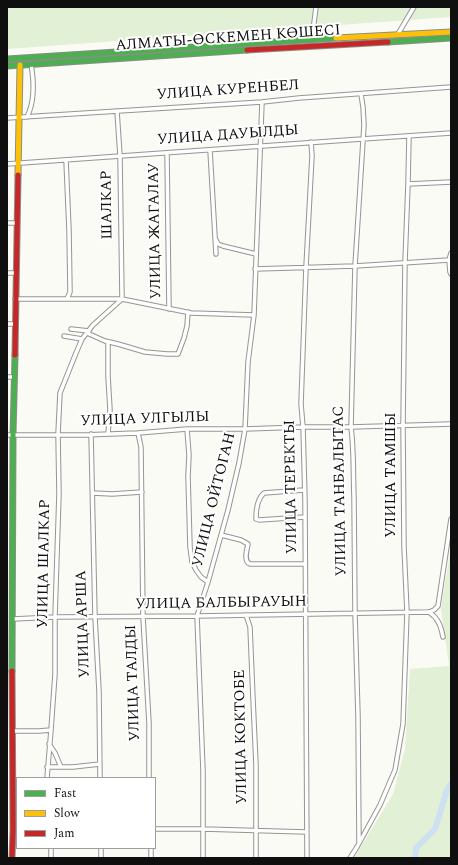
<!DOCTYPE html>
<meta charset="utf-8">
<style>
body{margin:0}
#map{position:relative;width:458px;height:865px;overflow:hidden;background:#fbfbf5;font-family:Spectral,serif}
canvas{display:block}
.frame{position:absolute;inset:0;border:8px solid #0f0f0f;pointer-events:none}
.legend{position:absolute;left:16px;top:777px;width:140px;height:72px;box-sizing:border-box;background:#fff;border:1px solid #9f9f9f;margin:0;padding:5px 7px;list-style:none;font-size:12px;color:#0f0f0f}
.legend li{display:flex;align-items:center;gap:8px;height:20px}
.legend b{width:20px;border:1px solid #9f9f9f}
</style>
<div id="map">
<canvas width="458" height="865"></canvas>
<div class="frame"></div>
<ul class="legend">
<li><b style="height:5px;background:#4caf50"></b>Fast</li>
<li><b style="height:5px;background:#ffc107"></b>Slow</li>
<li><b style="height:5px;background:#c62828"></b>Jam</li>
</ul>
</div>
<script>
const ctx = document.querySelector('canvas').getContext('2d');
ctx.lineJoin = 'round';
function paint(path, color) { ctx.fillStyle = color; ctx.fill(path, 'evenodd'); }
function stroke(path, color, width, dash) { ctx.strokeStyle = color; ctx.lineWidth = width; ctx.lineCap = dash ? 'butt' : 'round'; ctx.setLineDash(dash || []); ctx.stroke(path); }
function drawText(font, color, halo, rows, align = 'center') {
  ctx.font = font + ' Spectral,serif'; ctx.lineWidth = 4; ctx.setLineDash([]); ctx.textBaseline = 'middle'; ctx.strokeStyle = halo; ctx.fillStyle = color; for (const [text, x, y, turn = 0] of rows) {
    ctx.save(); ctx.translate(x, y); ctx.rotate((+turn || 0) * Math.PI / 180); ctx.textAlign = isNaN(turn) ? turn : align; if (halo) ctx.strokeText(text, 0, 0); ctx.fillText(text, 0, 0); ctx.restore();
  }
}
paint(new Path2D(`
 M7,7H451V17L7,49Z
 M451,546V858H354L393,794L405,749L410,669L449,666L441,609Z`), '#e2f0d6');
stroke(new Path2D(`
 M415,858L416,848L435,829L447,790L451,784`), '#cee1f3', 6);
const street = new Path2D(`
 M398,34L414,7
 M312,39L316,7
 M27,117C35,101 34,81 31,64
 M7,118L262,102L299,98L451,87
 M210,150L216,254
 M167,153L169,309
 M66,160L69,230L70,292L67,299
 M7,164L362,139L451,133
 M408,184L451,182
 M7,223H17
 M216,240L218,244L223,246L256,254
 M449,260L451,253
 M255,269L355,266L449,260L450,272L451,274
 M7,273H16
 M15,299H122L191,313L254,315
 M7,324H15
 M71,329L89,331
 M87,333L105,341L118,344L145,352L167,354H178L184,338L187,326L188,312
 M64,336L82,339
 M7,377H14
 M187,429L189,455L188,476L190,547L192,562L196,570L201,577L208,582
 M138,433L141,447L143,617L149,723V778
 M91,434L95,617L99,691L100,778
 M108,434L110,410L108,376V342
 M7,435H83L138,433L187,429H245L303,427H351L451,424
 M304,490L264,493C257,499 256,510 256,519L259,520L305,517
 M93,493L112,494L142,492
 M221,535L241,540L248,544C247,550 243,561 250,564H305
 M429,612C438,618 441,626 443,637
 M246,615L250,627L253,699L256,765V858
 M13,619L55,617L197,616L429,612L434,610L438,606L451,519
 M13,731H39L51,730
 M49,744L55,753L61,767H73L100,764
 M47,767H61
 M47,778L51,730L55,674V617L59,494L58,434L60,393L76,353L82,339L93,325L122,299L120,156L117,111
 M155,829H203L306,832
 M359,843L358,716L355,613L354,497C353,473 354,450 351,427L355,266L364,125L363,107L361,94
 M51,848V858
 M101,848V858
 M151,848V858
 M203,858V771L197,616L208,582L228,510L239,463L245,429L248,362L254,315L262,102
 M307,858L305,500L303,427L301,404L306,267L312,156L311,142
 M350,858L357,847L380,805L395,770L403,724L407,612L404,546L403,425L405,262L408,184L409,136`);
const fast = new Path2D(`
 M388,42L451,38
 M7,59L336,38
 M7,66L247,50
 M12,671L13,435L15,355`);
const slow = new Path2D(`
 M336,38L451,32
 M18,175L20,65`);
const jam = new Path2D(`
 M247,50L388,42
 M15,355L18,175
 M12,858L13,830L12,671`);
stroke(street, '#959593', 5.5);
stroke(fast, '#8c8c89', 7);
stroke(slow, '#8c8c89', 7);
stroke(jam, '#8c8c89', 7);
stroke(street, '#fefefe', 3.5);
stroke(fast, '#4caf50', 5);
stroke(slow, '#ffc107', 5);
stroke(jam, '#c62828', 5);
drawText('15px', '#0f0f0f', '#fff', [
 ["АЛМАТЫ-ӨСКЕМЕН КӨШЕСІ",228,39,-4],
 ["УЛИЦА КУРЕНБЕЛ",228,91,-4],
 ["УЛИЦА ДАУЫЛДЫ",228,136,-4],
 ["ШАЛКАР",108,205,-91],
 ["УЛИЦА ЖАГАЛАУ",156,231,-91],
 ["УЛИЦА УЛГЫЛЫ",145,420,-2],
 ["УЛИЦА ТАМШЫ",392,475,-90],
 ["УЛИЦА ТЕРЕКТЫ",292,487,-91],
 ["УЛИЦА ТАНБАЛЫТАС",341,491,-91],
 ["УЛИЦА ОЙТОГАН",215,500,-76],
 ["УЛИЦА ШАЛКАР",45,564,-89],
 ["УЛИЦА БАЛБЫРАУЫН",221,604,-1],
 ["УЛИЦА АРША",84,624,-92],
 ["УЛИЦА ТАЛДЫ",134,683,-92],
 ["УЛИЦА КОКТОБЕ",242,737,-91]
]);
</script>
